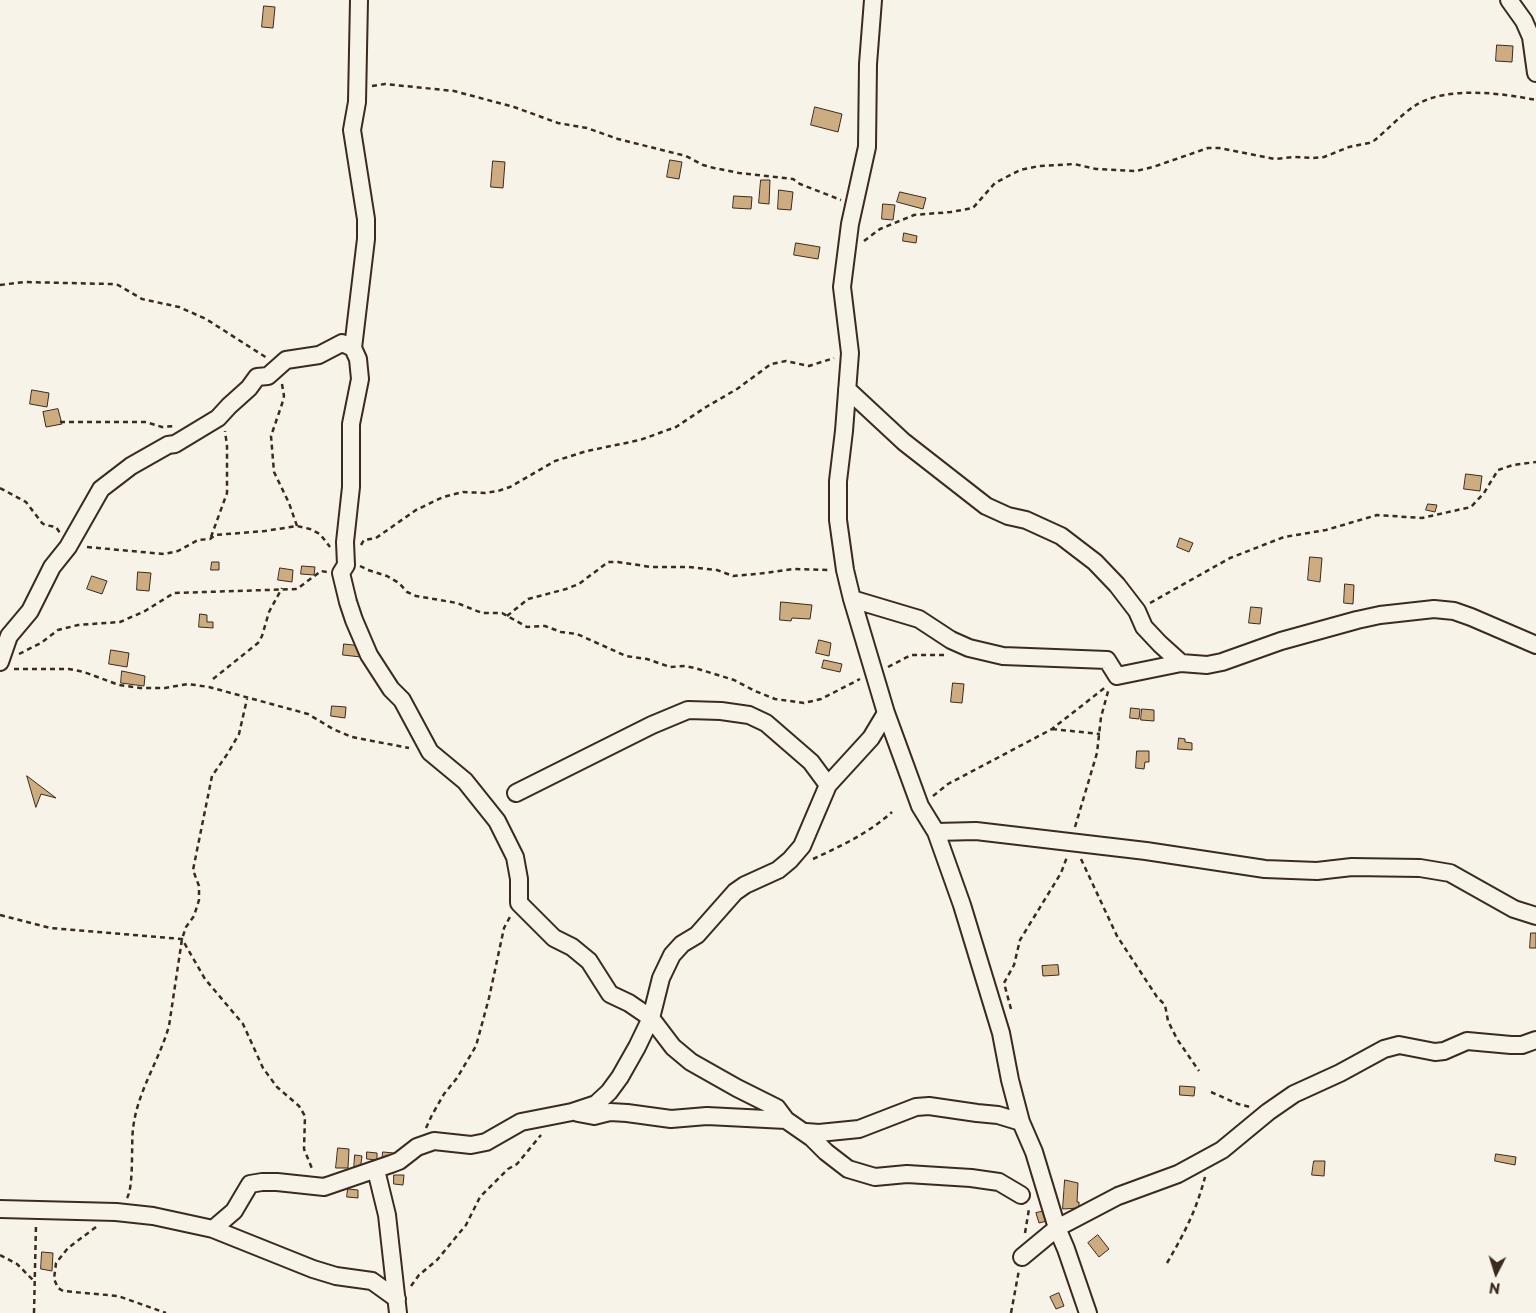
<!DOCTYPE html>
<style>
body{margin:0}
#map{position:relative;width:1536px;height:1313px;overflow:hidden;background:#f7f3e8;font-family:"Playpen Sans",sans-serif}
canvas{display:block}
.north{position:absolute;left:1471px;top:1248px;width:50px;height:50px;-webkit-text-stroke:4px #f7f3e8;paint-order:stroke;rotate:185deg;font-size:14px;font-weight:700;line-height:20px;text-align:center;color:#3b2a1e}
.north::after{content:'';display:block;margin:auto;width:18px;height:22px;background:#3b2a1e;clip-path:polygon(50% 0,100% 100%,50% 72%,0 100%)}
</style>
<div id="map">
<canvas width="1536" height="1313"></canvas>
<div class="north">N</div>
</div>
<script>
const ctx = document.querySelector('canvas').getContext('2d');
ctx.lineJoin = 'round';
function paint(path, color) { ctx.fillStyle = color; ctx.fill(path, 'evenodd'); }
function stroke(path, color, width, dash) { ctx.strokeStyle = color; ctx.lineWidth = width; ctx.lineCap = dash ? 'butt' : 'round'; ctx.setLineDash(dash || []); ctx.stroke(path); }
const building = new Path2D(`
 M264,6L275,7L273,28L262,27Z
 M1497,45L1513,46L1512,62L1496,61Z
 M815,107L842,114L838,132L811,125Z
 M670,160L682,162L679,179L667,177Z
 M493,161L505,162L503,188L491,187Z
 M761,180H770L769,204L759,203Z
 M779,190L793,192L791,210L778,209Z
 M900,192L926,198L923,209L897,202Z
 M734,196L752,197L751,209L733,208Z
 M883,204L895,205L893,220L882,219Z
 M904,233L917,236L916,243L903,241Z
 M796,243L820,247L818,259L794,255Z
 M32,390L49,393L47,407L30,404Z
 M58,409L62,424L46,427L43,412Z
 M1466,474L1482,476L1480,491L1464,489Z
 M1428,504L1437,505L1435,512L1426,510Z
 M1180,538L1193,543L1189,552L1177,547Z
 M1310,557L1322,558L1320,582L1308,580Z
 M212,562H219V570H211Z
 M302,566L315,567L314,575L301,574Z
 M280,568L293,570L292,582L278,580Z
 M138,572L151,573L149,591L137,590Z
 M92,576L107,581L102,594L87,589Z
 M1345,584L1354,585L1353,604L1344,603Z
 M781,602L812,605L810,619L792,618L791,621L780,620Z
 M1251,607L1262,608L1260,624L1249,623Z
 M200,614L207,615V622H213V628L199,627Z
 M819,640L831,643L829,656L816,653Z
 M344,644L362,646L361,657L343,655Z
 M111,650L129,653L127,667L109,664Z
 M824,660L842,664L840,672L822,668Z
 M122,671L145,676L144,686L121,683Z
 M953,683L964,684L962,703L951,702Z
 M332,706L346,707L345,718L331,716Z
 M1131,708L1140,709L1139,719L1130,718Z
 M1142,709L1154,710V721L1141,720Z
 M1179,738L1185,739V742L1192,743V750L1178,749Z
 M1137,751H1149V762H1145L1144,769L1136,768Z
 M27,776L56,798L41,794L36,807Z
 M1531,933H1536V948H1530Z
 M1058,965L1059,975L1043,976L1042,966Z
 M1180,1086L1195,1087L1194,1096L1180,1095Z
 M338,1148L349,1149L348,1168H336Z
 M367,1152L377,1153V1160L367,1159Z
 M383,1152L394,1153V1163H382Z
 M1496,1154L1516,1157L1515,1165L1495,1161Z
 M355,1155L362,1156L360,1171L354,1170Z
 M1314,1161H1325L1324,1176L1312,1175Z
 M394,1175H404L403,1185L394,1184Z
 M1065,1180L1078,1183L1077,1202H1079V1208L1063,1209Z
 M348,1189L358,1190V1198L347,1197Z
 M1045,1211L1047,1221L1039,1223L1036,1213Z
 M1098,1235L1109,1249L1099,1257L1088,1243Z
 M42,1252L53,1253L52,1271L41,1269Z
 M1059,1293L1064,1306L1056,1309L1050,1297Z`);
paint(building, '#ceac81');
stroke(building, '#3b2a1e', 1);
const minor = new Path2D(`
 M359,0L357,102L352,130L366,219V239L353,348L358,359L360,379L351,424V487L345,542L346,565L341,573L348,602L354,620L369,655L391,689L402,700L430,752L465,781L497,821L515,857L519,879V903L554,938L572,947L589,961L610,994L629,1003L651,1018L673,1047L691,1062L737,1088L777,1108L786,1120L812,1138L826,1152L848,1169L875,1177L907,1174L971,1178L999,1182L1021,1195
 M873,0L868,64L867,147L850,224L842,287L850,353L844,431L838,481V520L845,570L852,599L886,713L920,806L936,832L962,905L1001,1033L1010,1080L1021,1122L1034,1152L1057,1228L1066,1249L1088,1313
 M1509,0L1524,21L1531,37L1536,73
 M847,389L904,442L986,506L1008,516L1026,520L1061,536L1095,562L1117,585L1137,611L1144,627L1160,644L1181,663
 M852,599L919,619L951,640L969,648L1003,656L1107,660L1117,676L1181,663L1207,665L1222,662L1281,641L1357,620L1380,615L1434,609L1454,611L1471,617L1536,645
 M0,662L9,636L30,611L52,567L68,547L101,489L131,466L168,445L175,444L218,418L229,406L249,388L257,377L268,376L286,360L319,355L342,343L353,348
 M516,793L652,725L688,710L721,711L749,715L766,723L811,762L828,785
 M936,832L976,831L1146,851L1265,869L1317,871L1352,867L1420,868L1450,873L1514,909L1536,916
 M578,1113L594,1116L610,1112L627,1113L671,1119L707,1116L786,1120
 M806,1132L819,1133L859,1129L916,1107L929,1106L977,1113L998,1115L1021,1122
 M376,1170L387,1215L398,1313
 M0,1209L116,1212L153,1216L213,1229L313,1269L336,1276L372,1281L397,1299
 M213,1229L234,1211L250,1184L262,1182H277L324,1187L391,1164L399,1161L417,1147L434,1141L471,1145L486,1142L521,1122L572,1112L596,1104L609,1092L620,1077L637,1047L651,1018L661,978L672,955L682,944L697,935L735,892L745,885L778,870L790,860L802,846L828,785L871,738L886,713
 M1022,1257L1057,1228L1118,1196L1178,1174L1222,1150L1268,1112L1294,1094L1340,1073L1384,1049L1399,1045L1435,1052L1444,1051L1467,1041L1511,1045H1522L1536,1040`);
stroke(minor, '#3b2a1e', 20);
stroke(new Path2D(`
 M372,86L385,84L454,91L514,107L558,123L587,128L618,139L686,156L703,165L714,168L739,173L793,179L800,184L841,200
 M864,241L880,229L914,215L951,212L973,208L995,183L1020,170L1039,166L1074,164L1096,169L1136,171L1153,167L1208,148H1219L1275,159L1295,157L1312,158L1324,157L1349,147L1369,143L1375,140C1387,130 1403,113 1416,105C1446,86 1502,93 1536,100
 M0,285L24,282L111,284L118,285L142,299L179,307L206,319L267,358
 M282,384L284,396L282,404L271,436L274,472L289,503L297,526
 M60,422H146L162,427L174,426
 M0,488L26,502L42,523L45,525L56,527L60,533
 M211,537L227,493V446L225,431
 M361,545L364,540L376,538L416,510L443,497L463,492L485,493L498,491L510,487L555,461L587,451L640,440L676,427L706,407L737,389L771,364L786,361L809,366L834,358
 M87,547L164,554L178,551L198,540L210,539L215,535L265,531L297,526L310,529L320,534L330,547
 M360,566L368,570L387,576L399,583L407,592L416,596L457,603L482,613H502L527,627L545,626L561,632L577,634L626,656L647,659L670,667L685,666L695,668L734,680L755,691L775,699L804,703L821,699L860,679
 M1150,603L1230,558L1284,537L1326,530L1377,515L1422,518L1471,507L1484,493L1498,470L1513,465L1536,462
 M507,616L528,599L566,589L579,584L608,562H618L651,567H688L717,570L733,576L757,574L793,569L831,570
 M19,654L41,643L58,630L78,625L120,622L145,611L174,593L297,589L321,571L327,572
 M888,667L911,655H947
 M14,669H69L84,672L119,685L140,688H165L188,684L209,687L308,714L333,729L352,737L409,748
 M213,679L258,643L262,636L269,612L282,588
 M1052,729L1100,734
 M933,796L948,784L1052,729L1107,686
 M1075,827L1097,753L1101,717L1109,688
 M813,859C841,846 869,833 892,812
 M1081,859L1117,936L1157,997L1165,1005L1168,1021L1177,1039L1199,1071
 M0,915L50,928L182,939L205,979L243,1024L263,1068L277,1087L299,1106L305,1116L304,1149L313,1171
 M1011,1009L1004,983L1014,965L1020,940L1061,873L1067,857
 M1211,1092L1238,1104L1250,1107
 M426,1128L432,1115L444,1094L457,1078L476,1046L489,998L504,928L511,915
 M127,1198C134,1186 131,1144 133,1129C137,1092 159,1061 169,1026L182,939L186,927L194,916L199,900V886L193,870L212,776L228,753L239,734L247,699
 M96,1227L68,1248L56,1263L54,1279L58,1288L63,1291L118,1296L166,1313
 M1025,1233L1029,1209
 M0,1255L17,1264L34,1281
 M1167,1263C1185,1232 1196,1211 1205,1177
 M411,1286L419,1275L437,1260L466,1225L480,1197L508,1169L517,1164L541,1135
 M34,1313L36,1225
 M1011,1313L1019,1270`), '#3b2a1e', 2.5, [5, 4]);
stroke(minor, '#f7f3e8', 16);
</script>
